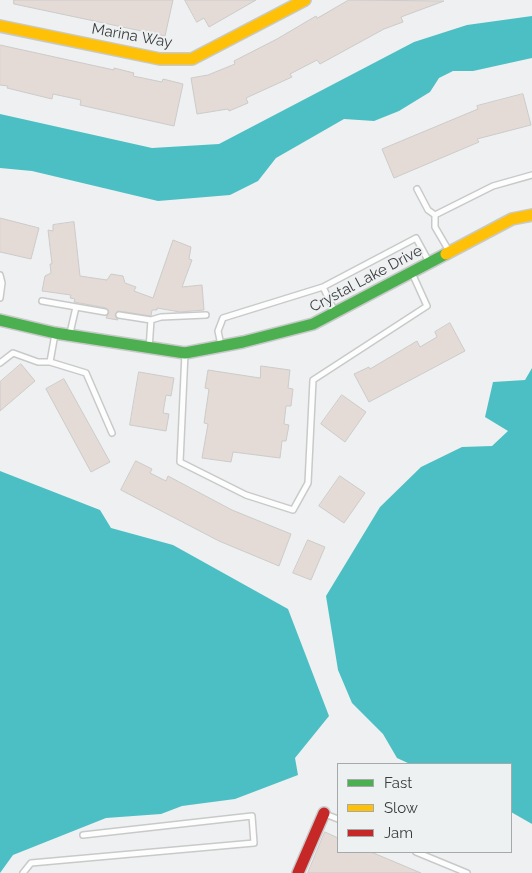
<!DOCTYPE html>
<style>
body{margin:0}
#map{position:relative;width:532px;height:873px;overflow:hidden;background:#eff0f1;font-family:Raleway,sans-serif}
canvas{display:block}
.legend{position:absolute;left:337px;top:763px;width:175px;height:90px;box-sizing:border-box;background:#eef1f2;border:1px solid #a6a9aa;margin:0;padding:6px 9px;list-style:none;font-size:15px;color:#3b3c3d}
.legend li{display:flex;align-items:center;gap:10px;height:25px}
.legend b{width:25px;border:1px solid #a6a9aa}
</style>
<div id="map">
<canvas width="532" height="873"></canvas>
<ul class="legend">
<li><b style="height:6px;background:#4caf50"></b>Fast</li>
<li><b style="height:6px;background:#ffc107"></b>Slow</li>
<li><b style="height:6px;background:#c62828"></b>Jam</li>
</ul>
</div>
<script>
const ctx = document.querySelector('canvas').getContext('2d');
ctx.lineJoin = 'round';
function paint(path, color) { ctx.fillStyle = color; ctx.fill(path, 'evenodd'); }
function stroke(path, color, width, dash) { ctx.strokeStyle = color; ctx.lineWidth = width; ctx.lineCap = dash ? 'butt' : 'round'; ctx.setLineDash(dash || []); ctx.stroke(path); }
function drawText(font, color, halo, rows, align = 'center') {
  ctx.font = font + ' Raleway,sans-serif'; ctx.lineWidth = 4; ctx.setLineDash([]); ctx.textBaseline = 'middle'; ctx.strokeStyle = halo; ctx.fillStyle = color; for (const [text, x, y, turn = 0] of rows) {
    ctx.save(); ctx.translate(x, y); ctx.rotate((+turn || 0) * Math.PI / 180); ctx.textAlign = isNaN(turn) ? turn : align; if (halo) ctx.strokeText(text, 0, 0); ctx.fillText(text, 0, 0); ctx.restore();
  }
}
paint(new Path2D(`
 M532,16V58L473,71H453L439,78L430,92L399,111L374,121L344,119L276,158L258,181L230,195L158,201L32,171L0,168V114L152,148L219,144L414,42L467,25Z
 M532,368V824L511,812V764H410L397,758L383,734L352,703L338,670L326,596L380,507L421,467L462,447L492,446L508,431L485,417L493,382L525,380Z
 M0,471L100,510L111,528L173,545L288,609L329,716L295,758L298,775L235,799L182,806L161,814L106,818L13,855L0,873Z`), '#4cbfc4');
const building = new Path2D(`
 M14,0H173L165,36L14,4Z
 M185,0H256L209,27L204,18L197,22Z
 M349,0L444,1L401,17L403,22L384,29L320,64L317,60L290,74L292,77L246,98L248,103L229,111L228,109L197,114L191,78L208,75L235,64L234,61L277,39L316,16L317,18Z
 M0,45L114,70V68L134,73L133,76L162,82L163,79L183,84L174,126L80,105L81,100L53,94L52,99L7,88L8,86L0,85Z
 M523,94L531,125L477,139L479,142L394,178L382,149L478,109L477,106Z
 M0,218L39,228L31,259L0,252Z
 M74,222L80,276L107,280L111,274L123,276L125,283L136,287L134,291L153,298L173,240L191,247L189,259L192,260L182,287L202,285L204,310L180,312L157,308V310H152L151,316L118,311L115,315L118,320L106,318L109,312L106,308L74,302L75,299L70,298L71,295L42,291L45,276L51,273L50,264H52L48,230L53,231V225Z
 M450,323L465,351L369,402L354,374L369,367L370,369L417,341L420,347L437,337L435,332Z
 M21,364L35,381L0,411V382Z
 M261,366L290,370L288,388L293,389L291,406H286L284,424L289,425L286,441H282L280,458L233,452L231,462L202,458L208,424L204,423L209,389L205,388L208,370L260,378Z
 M139,372L174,378L171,396L166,395L163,413L169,414L166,431L130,425Z
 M64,379L110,462L91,472L46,389Z
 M342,395L366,412L345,442L321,424Z
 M136,461L152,469L150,473L166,481L168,476L232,510L291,534L279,566L219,541L121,490Z
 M340,476L365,493L344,523L319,506Z
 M308,540L325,547L311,580L293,573Z
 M325,832L338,838V852H371L421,873H308Z`);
paint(building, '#e4dad6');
stroke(building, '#cbcbca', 1);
const lane = new Path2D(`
 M417,189L428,210L435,215
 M449,251L435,227V215L493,186L532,175
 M0,275L2,283L0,298
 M42,301L105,312
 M335,312L323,287L416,238L429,262
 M119,315L151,320
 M70,333L76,307
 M55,334L50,362L86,373L112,433
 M221,345L218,331L223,318L323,287
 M149,349L151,320L161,317L206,315
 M185,353L180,462L246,495L293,510L308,483L313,380L427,306L412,273
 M0,363L13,353L38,362H50
 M325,814L338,819
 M416,852L467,873
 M23,873L31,863L254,843L252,816L83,835`);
const fast = new Path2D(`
 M0,320L55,333L185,353L243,342L313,324L446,254`);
const slow = new Path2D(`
 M0,26L160,59H192L305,0
 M446,254L512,219L532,215`);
const jam = new Path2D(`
 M298,873L324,813`);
stroke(lane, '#c8caca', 8);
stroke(fast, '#c8caca', 14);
stroke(slow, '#c8caca', 14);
stroke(jam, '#c8caca', 14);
stroke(lane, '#fdfdfd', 5);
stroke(fast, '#4caf50', 11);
stroke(slow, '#ffc107', 11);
stroke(jam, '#c62828', 11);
drawText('15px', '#3b3c3d', '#eef1f2', [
 ["Marina Way",132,36,10],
 ["Crystal Lake Drive",366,279,-28]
]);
</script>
